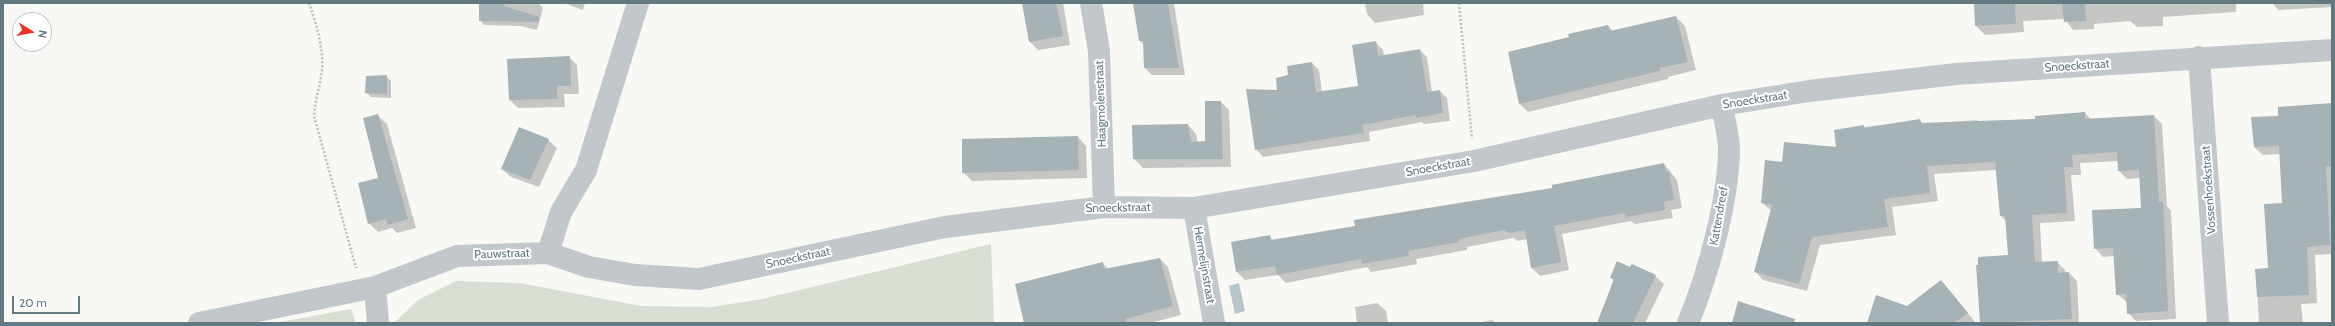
<!DOCTYPE html>
<style>
body{margin:0}
#map{position:relative;width:2335px;height:326px;overflow:hidden;background:#f8f8f5;font-family:Cabin,sans-serif}
canvas{display:block}
.frame{position:absolute;inset:0;border:4px solid #627982;pointer-events:none}
.north{position:absolute;left:12px;top:12px;width:40px;height:40px;box-sizing:border-box;background:#fff;border:1px solid #c0c9cd;border-radius:50%;rotate:101deg;font-size:11px;font-weight:700;line-height:16px;text-align:center;color:#627982}
.north::after{content:'';display:block;margin:auto;width:14px;height:18px;background:#ed3221;clip-path:polygon(50% 0,100% 100%,50% 72%,0 100%)}
.scale{position:absolute;left:12px;top:296px;width:68px;height:18px;box-sizing:border-box;border:2px solid #627982;border-top:0;padding-left:5px;font-size:12px;line-height:14px;white-space:nowrap;color:#627982;-webkit-text-stroke:3px #fff;paint-order:stroke}
</style>
<div id="map">
<canvas width="2335" height="326"></canvas>
<div class="frame"></div>
<div class="north">N</div>
<div class="scale">20 m</div>
</div>
<script>
const ctx = document.querySelector('canvas').getContext('2d');
ctx.lineJoin = 'round';
function paint(path, color) { ctx.fillStyle = color; ctx.fill(path, 'evenodd'); }
function stroke(path, color, width, dash) { ctx.strokeStyle = color; ctx.lineWidth = width; ctx.lineCap = dash ? 'butt' : 'round'; ctx.setLineDash(dash || []); ctx.stroke(path); }
function drawText(font, color, halo, rows, align = 'center') {
  ctx.font = font + ' Cabin,sans-serif'; ctx.lineWidth = 4; ctx.setLineDash([]); ctx.textBaseline = 'middle'; ctx.strokeStyle = halo; ctx.fillStyle = color; for (const [text, x, y, turn = 0] of rows) {
    ctx.save(); ctx.translate(x, y); ctx.rotate((+turn || 0) * Math.PI / 180); ctx.textAlign = isNaN(turn) ? turn : align; if (halo) ctx.strokeText(text, 0, 0); ctx.fillText(text, 0, 0); ctx.restore();
  }
}
paint(new Path2D(`
 M991,244L994,323H394L418,300L456,281L520,283L641,306L712,307L762,299Z
 M351,309L356,323H275Z`), '#d9ded4');
paint(new Path2D(`
 M1239,283L1245,311L1235,314L1229,286Z`), '#b6c7c9');
paint(new Path2D(`
 M480,3L539,4L543,8L537,30L521,26L484,25L480,20Z
 M564,3H585L583,10Z
 M1023,3H1063L1070,45L1038,50L1030,42Z
 M1134,3H1174L1185,75H1152L1145,68L1144,45L1140,41Z
 M1365,3H1423L1424,15L1375,23L1367,14Z
 M1975,3H2236V12L2163,17V26L2137,27L2130,21L2094,24V29L2073,30L2065,19L2023,21L2024,32L1985,35L1976,26Z
 M2272,3H2332V7L2279,10Z
 M1676,17L1685,26L1696,70L1668,77V79L1528,112L1520,104L1509,52L1570,38L1608,26L1614,32Z
 M1376,43L1383,50L1384,56L1420,50L1427,57L1432,92L1440,91L1447,98L1450,121L1424,124L1422,122L1369,132L1370,141L1263,157L1256,149L1279,91L1290,76L1312,63L1319,70L1322,92L1359,87Z
 M569,57L577,65L579,94H564L565,107L518,108L510,100Z
 M386,76L391,81V98L371,97L366,92Z
 M1221,102L1229,110L1231,167L1143,168L1134,159L1133,126L1188,125L1196,134L1198,143L1206,142Z
 M2332,104V254L2315,255L2317,303L2301,304L2303,323H2259L2256,270L2269,269L2283,204L2280,154L2263,155L2254,147L2279,116Z
 M2085,113L2092,120L2154,116L2162,124L2167,206L2171,211L2176,319L2136,321L2128,313L2127,302L2117,294L2115,256L2103,257L2095,248L2142,209L2140,178L2127,179L2119,171L2118,161L2080,163L2081,175H2071L2075,221L2040,223L2042,263L2057,262L2065,270L2066,273H2069L2077,281L2079,323H1981L1977,266L2009,256L2006,221L2001,216L1996,170L1934,174L1938,201L1892,207L1896,235L1820,245L1807,291L1763,280L1755,271L1772,211L1762,203L1783,163L1837,148L1835,131L1920,120L1923,124L1977,120L1979,123L2036,119Z
 M378,116L387,124L416,228L397,233L392,228L378,232L369,223L379,179Z
 M1078,137L1086,146L1087,178L972,181L963,172Z
 M548,140L557,148L539,187L511,177L502,169Z
 M1664,164L1677,180L1682,208L1671,210L1673,218L1635,224L1631,221L1562,234L1569,270L1540,276L1532,268L1527,239L1518,241L1513,238L1467,247V250L1416,259L1417,264L1371,272L1367,267L1286,283L1278,275L1245,280L1237,272L1269,236L1274,241L1357,227L1553,188Z
 M1160,259L1168,267L1181,315L1150,323H1025L1102,263L1109,269Z
 M1631,268L1655,276L1664,284L1645,323H1598L1614,281L1611,278Z
 M1949,290L1975,322L1868,323L1908,307Z
 M1377,303L1386,311L1388,323H1357L1355,307Z
 M1492,320L1495,323H1476Z`), '#0003');
paint(new Path2D(`
 M479,3H504V6L539,17V22L479,21Z
 M1022,3H1056L1063,36L1029,42Z
 M1133,3H1168L1179,68H1144L1143,41H1139Z
 M1974,3H2015L2016,24L1975,26Z
 M2062,3H2085L2086,21L2064,22Z
 M1676,16L1688,62L1660,68V71L1519,104L1508,52L1569,37L1568,34L1608,25L1610,31Z
 M1376,41L1378,56L1420,49L1427,92L1440,90L1443,113L1416,118V115L1362,125L1364,133L1255,150L1246,89L1277,90L1276,78L1288,75L1287,66L1312,62L1316,92L1358,86L1352,45Z
 M570,56L571,86H557V99L509,100L507,59Z
 M387,75V94L365,93L366,76Z
 M1205,101H1221L1223,159H1133L1132,125L1188,124L1191,142L1205,141Z
 M2332,103V166L2326,167L2330,245L2307,247L2309,295L2257,297L2255,269L2268,268L2264,204L2282,203L2279,146L2254,147L2251,117L2278,116V107Z
 M2085,112V119L2154,115L2159,202L2163,201L2168,311L2127,314L2126,294L2116,295L2113,248L2094,249L2092,210L2141,208L2139,170L2118,171L2117,152L2072,155L2073,167H2064L2067,213L2032,215L2035,262L2058,261V273L2069,272L2072,319L1980,323L1976,265H1978V257L2008,255L2005,216H2000L1995,162L1927,166L1930,193L1884,199L1888,227L1812,237L1799,284L1754,272L1772,205L1761,203L1765,160L1782,162L1784,142L1836,147L1834,130L1864,125V128L1920,119L1921,123L2035,119V116Z
 M378,114L408,219L388,225L386,219L368,224L358,183L378,178L363,118Z
 M519,127L549,139L530,180L501,169Z
 M1078,136L1079,170L962,173V139Z
 M1664,163L1666,172L1669,171L1674,200L1664,202L1665,210L1626,217L1625,213L1554,226L1561,262L1531,268L1525,230L1509,233L1504,230L1459,239V242L1408,251L1409,256L1362,264L1361,259L1277,275L1275,266L1236,272L1231,242L1270,235L1271,240L1355,226L1354,220L1552,188V185Z
 M1160,258L1173,306L1126,319L1127,323H1024L1015,284L1103,262L1104,269Z
 M1617,261L1630,267L1632,264L1656,275L1633,323H1597L1614,279L1610,278Z
 M1941,280L1968,313L1954,323H1867L1876,295L1907,306Z
 M1738,301L1795,319L1794,323H1732Z`), '#a5b2b6');
stroke(new Path2D(`
 M309,3C316,23 324,49 322,70C320,86 315,100 314,116L356,268
 M1459,3L1472,139`), '#b9bec0', 2.5, [2, 2]);
stroke(new Path2D(`
 M1091,3L1099,51L1104,207
 M2199,57L2218,323
 M1194,208L1214,323
 M548,253L561,212L586,170L638,3
 M375,287L378,323
 M199,323L375,287L457,256L548,253L589,267L635,275L699,279L945,227L1104,207L1194,208L1474,161L1722,105L1809,91L1956,74L2332,50
 M1688,323C1708,275 1728,202 1729,150C1729,136 1724,119 1722,105`), '#c1c7ca', 22);
drawText('12px', '#627982', '#fff', [
 ["Snoeckstraat",2077,66,-4],
 ["Snoeckstraat",1755,100,-9],
 ["Haagmolenstraat",1101,104,-92],
 ["Snoeckstraat",1438,167,-10],
 ["Vossenhoekstraat",2209,190,-94],
 ["Snoeckstraat",1118,208,-1],
 ["Kattendreef",1719,216,-80],
 ["Pauwstraat",502,254,-2],
 ["Snoeckstraat",798,258,-12],
 ["Hermelijnstraat",1204,265,80]
]);
</script>
